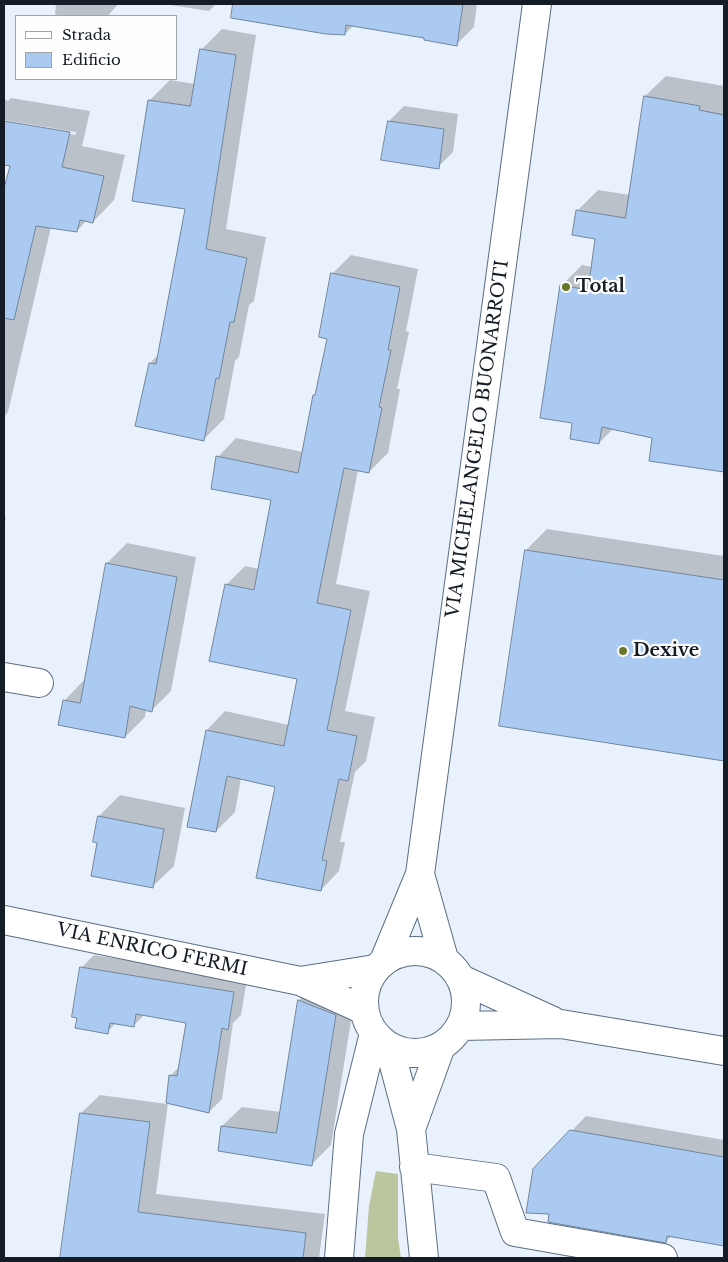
<!DOCTYPE html>
<style>
body{margin:0}
#map{position:relative;width:728px;height:1262px;overflow:hidden;background:#e9f2fc;font-family:"Libre Baskerville",serif}
canvas{display:block}
.frame{position:absolute;inset:0;border:5px solid #141c25;pointer-events:none}
.legend{position:absolute;left:15px;top:15px;width:162px;height:65px;box-sizing:border-box;background:#fefefe;border:1px solid #a0a4a7;margin:0;padding:6px 9px;list-style:none;font-size:15px;color:#141c25}
.legend li{display:flex;align-items:center;gap:10px;height:25px}
.legend b{width:25px;border:1px solid #a0a4a7}
</style>
<div id="map">
<canvas width="728" height="1262"></canvas>
<div class="frame"></div>
<ul class="legend">
<li><b style="height:6px;background:#fff"></b>Strada</li>
<li><b style="height:14px;background:#aacaf2"></b>Edificio</li>
</ul>
</div>
<script>
const ctx = document.querySelector('canvas').getContext('2d');
ctx.lineJoin = 'round';
function paint(path, color) { ctx.fillStyle = color; ctx.fill(path, 'evenodd'); }
function stroke(path, color, width, dash) { ctx.strokeStyle = color; ctx.lineWidth = width; ctx.lineCap = dash ? 'butt' : 'round'; ctx.setLineDash(dash || []); ctx.stroke(path); }
function drawText(font, color, halo, rows, align = 'center') {
  ctx.font = font + ' "Libre Baskerville",serif'; ctx.lineWidth = 4.5; ctx.setLineDash([]); ctx.textBaseline = 'middle'; ctx.strokeStyle = halo; ctx.fillStyle = color; for (const [text, x, y, turn = 0] of rows) {
    ctx.save(); ctx.translate(x, y); ctx.rotate((+turn || 0) * Math.PI / 180); ctx.textAlign = isNaN(turn) ? turn : align; if (halo) ctx.strokeText(text, 0, 0); ctx.fillText(text, 0, 0); ctx.restore();
  }
}
paint(new Path2D(`
 M376,1171L398,1174V1238L401,1258H365L369,1206Z`), '#bbc59e');
paint(new Path2D(`
 M56,4H118L108,16H59L55,14Z
 M164,4H216L209,11Z
 M272,4H477L474,27L456,45L426,37L354,25L345,34L269,23Z
 M222,29L256,35L226,229L266,237L254,301L249,305L239,357L235,361L224,419L204,439L150,363L159,354L186,208L149,101L170,80L195,84L201,50Z
 M666,76L724,86V471L650,460L654,437L614,428L599,443L573,422L561,286L582,265L593,267L597,238L577,211L598,190L630,195L645,96Z
 M11,98L90,111L82,146L125,155L114,200L93,222L87,220L77,231L51,227L8,412L4,417V191L11,165L4,163V122L76,135V132L4,120V99L8,101Z
 M404,106L458,114L453,152L438,167L389,121Z
 M351,255L418,269L406,331L409,332L397,389H400L388,453L369,472L358,470L336,584L370,591L345,711L375,717L366,761L355,772L340,842H345L339,871L321,890L277,786L241,778L235,812L216,831L207,730L225,711L289,725L299,678L226,585L245,566L259,569L272,499L218,457L236,438L303,452L328,338L332,274Z
 M4,517H6L4,529Z
 M547,529L724,556V759L500,725L526,550Z
 M127,543L196,557L171,691L151,711L146,709L145,717L125,737L64,701L84,680L107,563Z
 M120,795L185,808L174,866L152,887L99,816Z
 M94,955L247,979L241,1015L233,1023L222,1099L209,1112L168,1103L156,1194L325,1214L319,1258H62L81,1113L100,1095L167,1104L170,1076L180,1066L188,1022L145,1014L133,1026L116,1023L107,1032L81,968Z
 M318,981L355,996L331,1145L312,1164L220,1150L222,1126L242,1107L281,1112L299,1000Z
 M586,1116L724,1140V1245L672,1236L666,1241L550,1213L534,1170Z`), '#0003');
const building = new Path2D(`
 M233,4H463L457,46L424,40V38L346,25L345,35L326,34L231,18Z
 M200,49L236,55L206,249L247,258L234,322H230L219,379L216,378L204,441L135,426L149,363L156,364L185,209L132,201L148,100L190,106Z
 M644,96L700,106L699,110L724,115V472L649,461L652,438L602,427L599,444L570,439L572,423L540,418L560,285L588,290L595,239L572,235L576,210L625,218Z
 M4,121L70,132L62,167L104,176L93,223L80,220L77,232L36,226L14,320L4,318V188L10,166L4,165Z
 M388,121L444,129L439,169L381,160Z
 M331,273L400,287L388,350H391L379,407L382,408L369,473L344,468L317,603L351,610L327,730L357,736L348,781L339,779L322,860L327,861L321,891L256,878L275,787L227,776L216,832L187,827L206,730L284,746L297,679L209,661L225,584L254,590L271,500L211,489L216,456L298,473L313,395H315L327,339L319,337Z
 M525,550L724,580V761L499,726Z
 M106,563L177,577L152,712L130,706L125,738L58,725L63,700L80,703Z
 M98,816L164,829L153,888L91,876L97,843L93,842Z
 M80,967L234,992L228,1030L222,1028L209,1113L166,1103L169,1075L177,1076L186,1023L136,1014L134,1027L110,1023L108,1034L75,1028L77,1018L72,1017Z
 M298,1000L336,1015L312,1166L218,1151L221,1126L276,1133Z
 M80,1113L150,1122L138,1212L306,1233L303,1258H60Z
 M570,1130L724,1157V1246L667,1236L666,1243L548,1222L549,1214L526,1213L533,1169Z`);
paint(building, '#aacaf2');
stroke(building, '#71859c', 1);
const minor = new Path2D(`
 M4,677L39,683
 M420,874L444,959
 M4,920L300,981L364,1010
 M364 1002a51 51 0 1 1 102 0a51 51 0 1 1-102 0Z
 M384,961L420,874L537,4
 M461,979L553,1021
 M300,981L375,969
 M461,1026L561,1024L724,1051
 M389,1046L411,1129L424,1258
 M411,1129L441,1046
 M414,1167L496,1178L515,1232L663,1258
 M339,1258L349,1134L374,1033`);
stroke(minor, '#5b6e84', 30);
stroke(minor, '#fff', 28);
for (const [x, y, r, color] of [
 [566,287,5,"#697826"],
 [623,651,5,"#697826"]
]) { const dot = new Path2D(); dot.arc(x, y, r, 0, 2 * Math.PI); ctx.fillStyle = color; ctx.fill(dot); stroke(dot, '#fefefe', 2); }
drawText('bold 18px', '#141c25', '#fefefe', [
 ["Total",576,287],
 ["Dexive",633,651]
], 'left');
drawText('18px', '#141c25', '#fefefe', [
 ["VIA MICHELANGELO BUONARROTI",478,439,-82],
 ["VIA ENRICO FERMI",152,950,12]
]);
</script>
